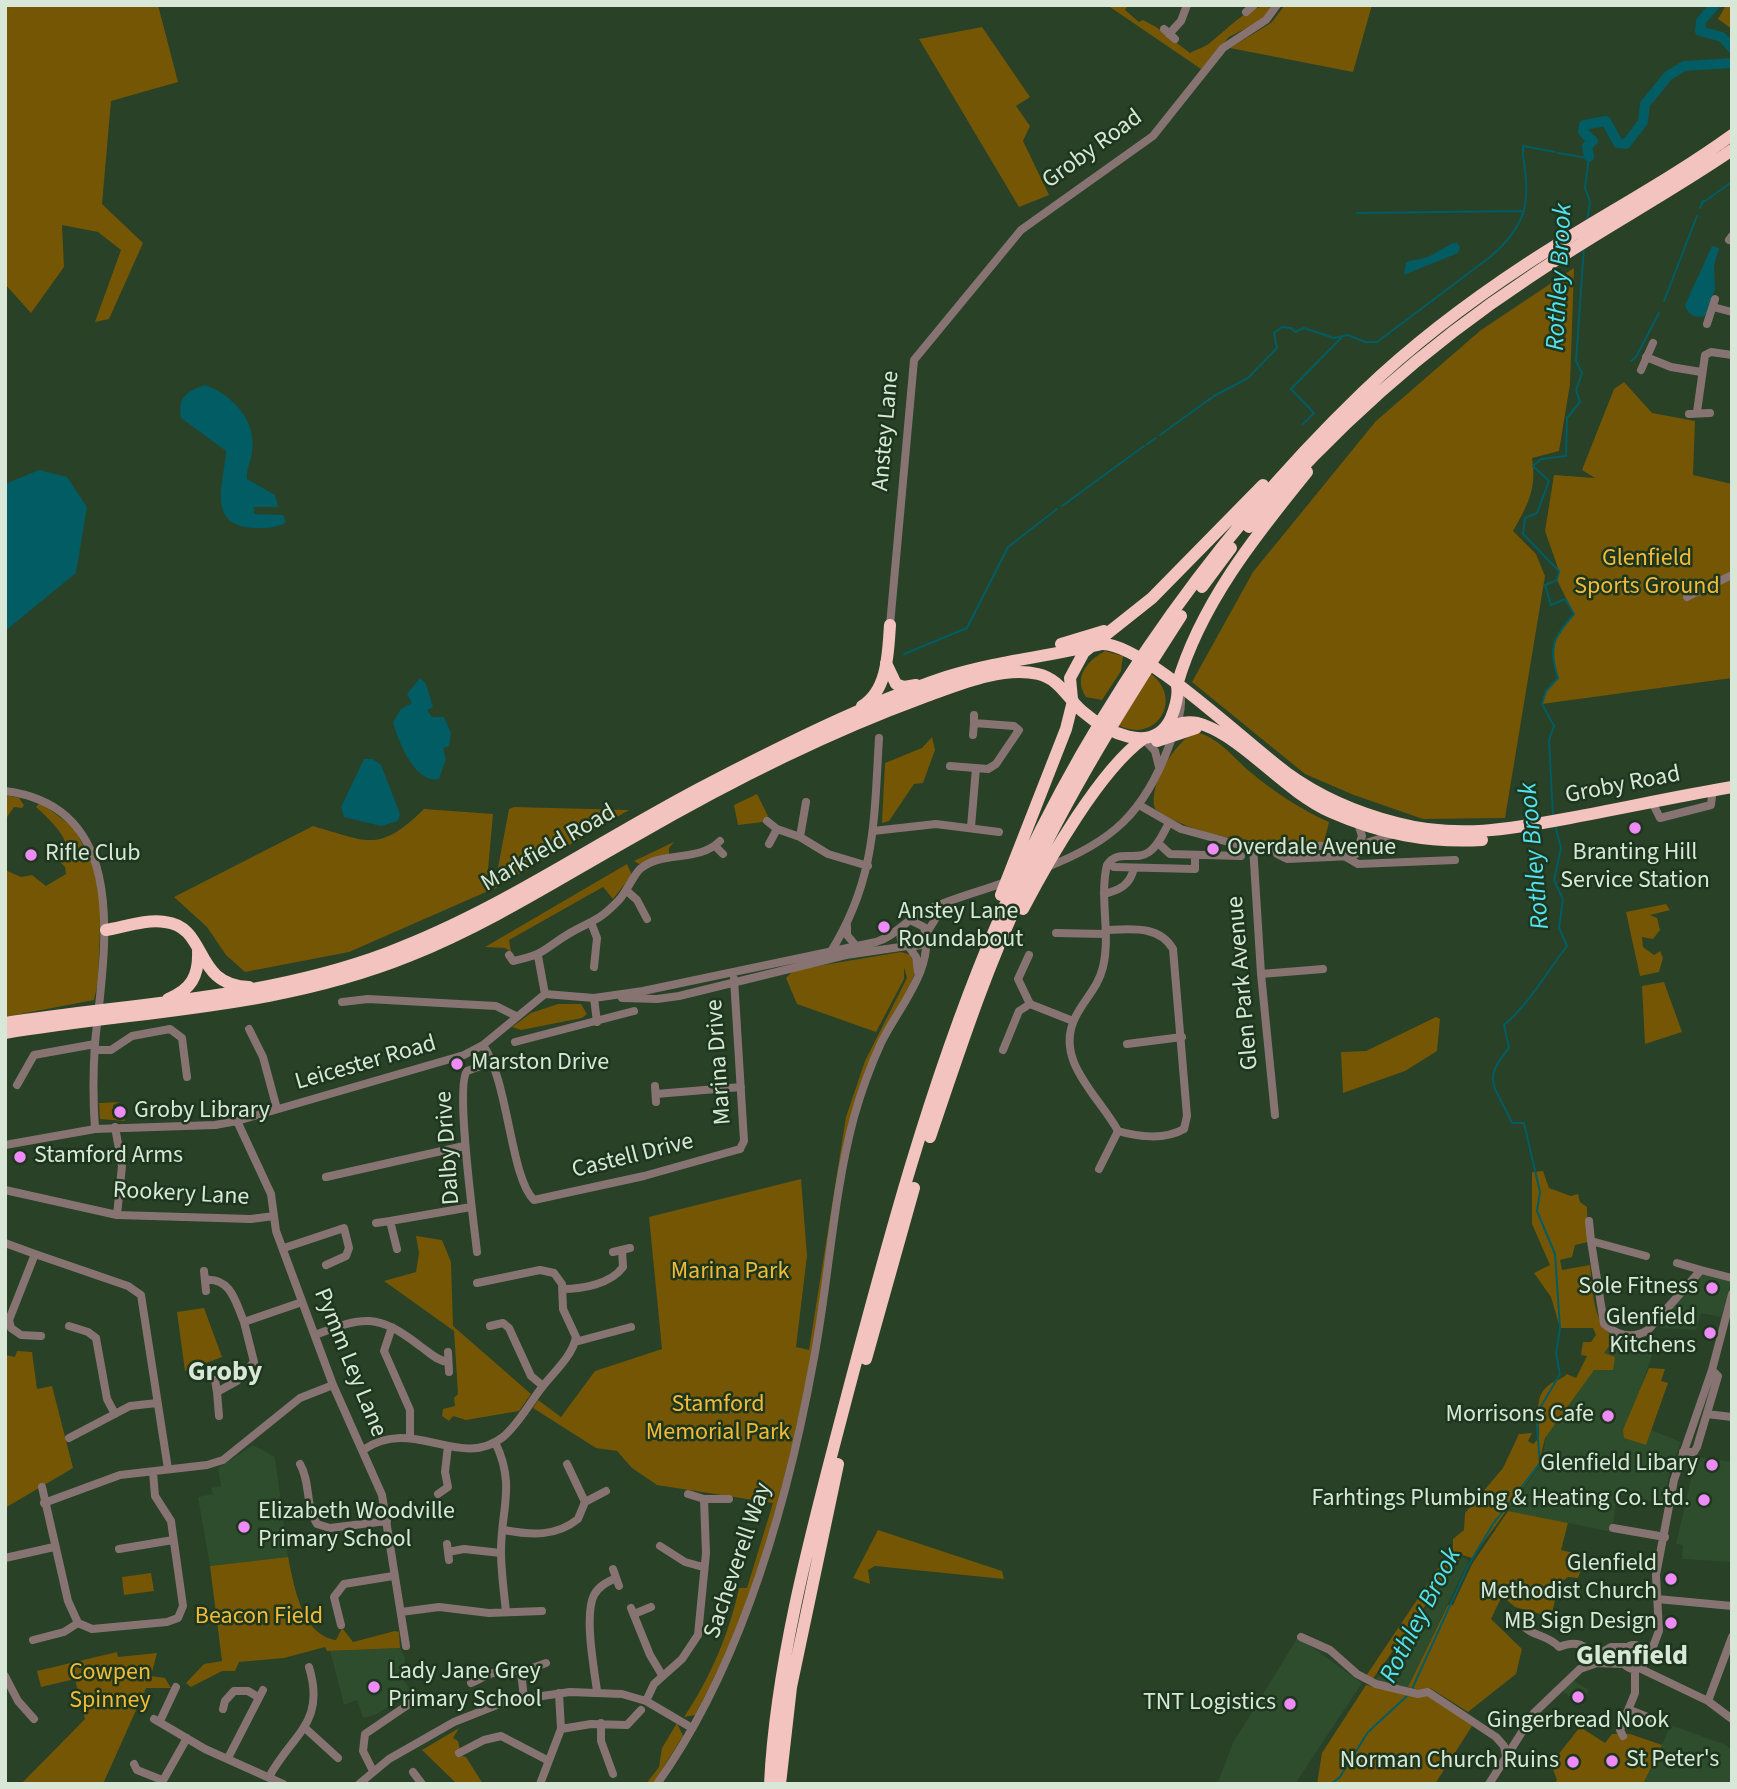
<!DOCTYPE html>
<style>
body{margin:0}
#map{position:relative;width:1737px;height:1789px;overflow:hidden;background:#284127;font-family:"Source Sans 3",sans-serif}
canvas{display:block}
.frame{position:absolute;inset:0;border:7px solid #d8e7d7;pointer-events:none}
</style>
<div id="map">
<canvas width="1737" height="1789"></canvas>
<div class="frame"></div>
</div>
<script>
const ctx = document.querySelector('canvas').getContext('2d');
ctx.lineJoin = 'round';
function paint(path, color) { ctx.fillStyle = color; ctx.fill(path, 'evenodd'); }
function stroke(path, color, width, dash) { ctx.strokeStyle = color; ctx.lineWidth = width; ctx.lineCap = dash ? 'butt' : 'round'; ctx.setLineDash(dash || []); ctx.stroke(path); }
function drawText(font, color, halo, rows, align = 'center') {
  ctx.font = font + ' "Source Sans 3",sans-serif'; ctx.lineWidth = 5; ctx.setLineDash([]); ctx.textBaseline = 'middle'; ctx.strokeStyle = halo; ctx.fillStyle = color; for (const [text, x, y, turn = 0] of rows) {
    ctx.save(); ctx.translate(x, y); ctx.rotate((+turn || 0) * Math.PI / 180); ctx.textAlign = isNaN(turn) ? turn : align; if (halo) ctx.strokeText(text, 0, 0); ctx.fillText(text, 0, 0); ctx.restore();
  }
}
paint(new Path2D(`
 M1702,1273L1732,1280L1721,1317L1701,1313L1696,1330L1661,1328L1657,1324Z
 M1614,1335L1658,1339L1640,1390L1646,1445L1651,1430L1681,1442L1669,1473L1664,1504L1617,1494L1612,1532L1508,1511L1541,1464L1548,1426Z
 M253,1445L275,1457L288,1557L210,1566L198,1497L213,1494L211,1488L221,1486L218,1468Z
 M1696,1457L1732,1462V1562L1682,1559L1683,1545L1676,1544Z
 M1462,1557L1469,1560L1408,1687L1375,1680Z
 M1298,1637L1362,1683L1295,1784H1217L1233,1743Z
 M400,1648L405,1658L404,1680L412,1693L375,1715L363,1718L357,1700L344,1705L330,1651Z
 M1573,1680L1589,1690L1580,1704L1562,1691Z
 M1671,1725L1726,1745L1732,1751V1784H1643Z`), '#2e4d2d');
paint(new Path2D(`
 M5,5H158L178,82L111,101L102,204L143,243L109,319L95,322L121,250L98,232L62,225L64,267L31,313L5,284Z
 M1107,5H1128L1125,10L1139,22L1143,20L1156,27L1190,53C1197,49 1206,47 1211,42C1230,27 1248,5 1273,5L1264,19L1229,37L1201,69Z
 M1285,5H1372L1353,72L1230,48L1271,23Z
 M1726,5H1732V29L1718,19Z
 M982,27L1030,97L1016,106L1030,126L1023,141L1049,195L1019,207L919,39Z
 M1574,268L1570,384L1559,451L1532,458C1537,488 1528,505 1513,531L1536,554L1545,576L1505,818L1423,819L1354,795L1305,774L1192,682L1253,572L1376,421L1481,330Z
 M1624,382L1652,413L1695,421L1693,475L1732,484V678L1542,704L1546,691L1558,678C1548,648 1554,637 1574,614L1557,580L1559,571L1545,531L1554,475L1595,478L1582,470L1614,389Z
 M1105,651L1123,656L1121,671L1102,700L1086,697C1073,677 1087,661 1105,651Z
 M1150,673C1185,699 1156,745 1118,725Z
 M1196,732C1219,738 1232,756 1249,771C1273,791 1301,810 1329,822L1324,842C1267,844 1203,842 1155,809C1147,786 1176,740 1196,732Z
 M932,737L935,750L923,783L914,784L889,821L882,823L885,763L922,748Z
 M757,794L768,816L763,822L738,825L734,805Z
 M5,795L19,798L24,805L22,808L14,807L5,820Z
 M40,802L74,828L84,847L75,854L74,861L86,855L94,865L103,923L100,926L98,982L94,1000L5,1017V870L21,877L32,875L46,886L66,874L65,867L57,859L67,846C62,831 49,819 36,807Z
 M514,807L629,810L494,889L509,809Z
 M424,809L493,814L486,892L349,952L245,972L226,955L207,927L174,897L313,826C368,842 379,853 424,809Z
 M674,842L669,848V856L639,864L634,861Z
 M627,864L632,875L613,899L603,887L509,940L511,952L505,948L485,947Z
 M1666,904L1670,910L1650,915L1657,918L1660,930L1653,939L1642,937L1643,947L1654,955L1660,951L1663,958L1659,972L1640,976L1626,912Z
 M901,952L911,955L915,972C902,1012 871,1046 860,1087C848,1134 842,1185 834,1233C804,1397 776,1568 695,1715L684,1717C709,1680 729,1635 739,1588H747L773,1503L657,1485L632,1468L617,1451L596,1448L533,1408L538,1400L561,1417L595,1371L662,1349L649,1217L801,1179L807,1256L796,1347L809,1350L846,1117L865,1061L907,978L904,967V979L876,1032L797,1004L786,978L794,970Z
 M1664,982L1682,1032L1645,1044L1642,986Z
 M558,1004H581L587,1014L582,1018L521,1030L512,1027L531,1013Z
 M1436,1017L1440,1019L1437,1051L1405,1071L1343,1093L1341,1052L1366,1051Z
 M120,1102L113,1105V1118L124,1117L125,1121L100,1119L99,1103Z
 M1543,1171L1549,1188L1571,1196L1578,1194L1580,1202L1587,1207L1588,1242L1575,1245L1572,1257L1560,1260L1562,1270L1590,1265C1593,1289 1592,1324 1615,1338L1604,1353L1615,1357L1613,1370H1594L1545,1438L1538,1467L1472,1558L1462,1555L1372,1680L1366,1676L1453,1546V1539L1464,1530L1465,1513L1503,1468L1519,1434L1532,1433L1528,1441L1533,1444L1539,1438C1540,1420 1532,1397 1549,1385C1555,1380 1561,1380 1567,1374L1576,1378L1587,1356L1581,1355L1583,1342H1591L1596,1335L1593,1328H1560L1551,1297L1534,1273L1550,1265L1532,1224V1172Z
 M416,1236L442,1240L451,1262L453,1326L531,1394L519,1411L466,1420L453,1416L449,1421L442,1416L443,1409L455,1406L454,1398L458,1394L454,1331L384,1281L416,1272L419,1253Z
 M204,1308L222,1357L185,1371L177,1312Z
 M17,1351L32,1352L37,1389L52,1386L73,1468L5,1508V1355L15,1357Z
 M1649,1368L1665,1369L1661,1381L1668,1383L1646,1445L1624,1438L1623,1430Z
 M1508,1511L1568,1523L1561,1550L1586,1556L1578,1578L1568,1577L1561,1582L1557,1592L1551,1617L1515,1607L1502,1596L1491,1619L1522,1649L1516,1674L1468,1712L1430,1688L1419,1690L1408,1687L1448,1605H1453L1472,1564Z
 M878,1530L1002,1571L1004,1579L875,1566L868,1570L870,1584L853,1578Z
 M288,1557C294,1584 301,1635 336,1640L342,1628L353,1642L395,1631L399,1632L400,1648L327,1651L325,1647L284,1658L239,1662L235,1671H222L191,1687L186,1683L204,1664L222,1661L210,1566Z
 M151,1573L154,1591L124,1595L122,1577Z
 M117,1652L118,1657L157,1653L151,1676L165,1678L171,1688H146L103,1784H21L85,1719L75,1679L41,1687L37,1671Z
 M1366,1685L1416,1697L1428,1694L1472,1726L1435,1784H1317L1322,1753Z
 M677,1723L683,1736L653,1784H646L659,1767L662,1748Z
 M1580,1727L1605,1743L1612,1734H1630L1662,1745L1643,1784H1554L1557,1780L1551,1764Z
 M459,1728L453,1738L458,1741L461,1756L466,1757L483,1784H457L422,1750Z`), '#755604');
paint(new Path2D(`
 M1453,243H1457L1460,247L1458,253L1404,275L1406,262L1428,257Z
 M1712,246L1719,248L1714,266L1715,289L1705,316C1696,319 1687,314 1685,305Z
 M205,385C233,395 257,421 252,452C251,462 246,469 247,479L275,495L278,507H254V514L283,515L286,522C277,529 265,528 255,528C204,527 225,479 226,451L181,418C178,396 186,392 205,385Z
 M39,470L67,477L87,507L76,573L5,631V484Z
 M420,678L426,684L433,707L427,710L432,717H444L451,733L449,746L443,748L446,759L439,779C415,784 398,741 393,722L401,709L412,703L407,694Z
 M364,759H373L381,765L400,814L398,821L381,826L344,817L341,807Z`), '#025c63');
stroke(new Path2D(`
 M1558,153L1588,158
 M1523,154V146L1555,152
 M1702,203L1732,182
 M1700,208L1703,201
 M1357,213L1524,211
 M1587,221L1590,202L1585,188L1589,157
 M1664,301L1697,216
 M1631,361L1636,357L1659,313
 M1303,424L1314,413L1291,389L1341,338
 M1160,435L1214,396L1248,378L1277,348L1274,333L1282,327L1291,328L1295,332L1304,328L1334,338L1348,335L1365,342H1377L1490,257C1527,225 1531,203 1523,156
 M1147,444L1156,438
 M1062,506L1144,446
 M904,654L967,628L1008,547L1057,509
 M1553,816L1549,740L1554,726L1542,704L1546,691L1558,678C1548,647 1553,638 1574,614L1565,599L1551,605L1545,585L1557,580L1559,571L1523,534L1525,518L1537,513L1549,481L1533,466L1541,459L1566,456L1567,418L1580,402L1576,390L1582,373L1576,361L1584,247
 M1412,1689L1468,1566L1493,1524L1540,1463L1536,1415L1560,1374L1556,1354L1560,1328L1555,1254L1537,1211L1540,1192L1524,1123H1512C1496,1086 1480,1082 1509,1048L1504,1025C1529,1004 1546,973 1567,946L1559,928L1563,899L1554,880L1561,848L1555,825
 M1331,1784L1340,1777L1368,1732L1407,1696`), '#025c63', 2);
stroke(new Path2D(`
 M1715,5L1701,21L1700,31L1722,37L1732,48
 M1589,157L1587,146L1593,141L1583,132L1584,125L1606,121L1618,143L1626,144L1643,122L1645,104L1668,76L1684,66L1732,63`), '#025c63', 10);
stroke(new Path2D(`
 M1246,12L1254,5
 M1164,29L1175,39
 M1169,34L1181,21L1187,5
 M1729,240L1732,236
 M1713,307L1732,312
 M1707,324L1715,299
 M1646,357L1671,367L1701,372
 M1641,370L1653,343
 M1697,412L1705,355L1711,352L1732,355
 M1689,414L1710,413
 M1687,597L1732,575
 M890,625L914,360L1021,230L1153,136L1223,48L1266,20L1277,5
 M973,735L974,723
 M1144,739L1155,751L1159,767
 M950,766L988,769L996,764L1019,730L1014,726L974,723V715
 M5,791C133,807 104,952 95,1043C93,1071 93,1101 95,1129
 M1139,805L1181,829L1243,846H1356L1392,835
 M1655,808L1660,818L1711,805L1712,796
 M767,821L777,829L800,837L828,854L868,866
 M971,827L976,768
 M873,831L936,824L999,832
 M800,837L806,802
 M1158,843L1170,854L1241,856
 M769,844L777,829
 M715,846L723,854
 M1253,846L1261,974L1275,1115
 M1275,847L1277,854L1287,859L1351,856L1356,854L1362,836L1358,823
 M1346,857L1358,864L1455,860
 M1047,867C1112,842 1144,813 1169,746C1174,732 1182,715 1181,699
 M1114,867L1195,869V856
 M627,891L637,900L647,919
 M1104,894C1120,890 1130,885 1134,868
 M592,925L597,938L594,967
 M847,926V935L857,947
 M900,930L901,940L909,947L921,945L926,936
 M1106,930C1131,929 1159,925 1173,949L1187,1116L1184,1129C1165,1140 1138,1137 1118,1131C1099,1096 1054,1061 1075,1018C1084,999 1098,988 1103,967C1111,933 1099,898 1107,865C1118,848 1135,862 1149,852C1159,845 1163,833 1169,823
 M1056,933L1105,934
 M926,934L936,918L951,905
 M909,947L916,957L918,972
 M830,953C876,880 874,820 879,738
 M509,955L513,961C547,954 543,949 570,933C593,920 599,921 619,900C627,891 633,876 640,869C663,850 698,863 720,841
 M1029,955L1018,979L1030,1004L1073,1021
 M538,956L545,994
 M1261,974L1323,969
 M734,979L744,1141L740,1149
 M594,998L597,1022
 M622,998L657,999L679,996L846,955L907,946
 M342,1002L368,999L496,1006L516,1016
 M249,1029L263,1057L277,1109
 M515,1042L634,1011
 M1127,1044L1182,1037
 M483,1045C509,1082 510,1177 534,1200L644,1176L740,1149
 M95,1050H111L132,1036L170,1029L182,1038L187,1077
 M1003,1050L1019,1011L1030,1004
 M17,1085L34,1055L95,1044
 M655,1086L656,1102
 M656,1094L741,1087
 M237,1121L271,1194L276,1231L333,1385L382,1495L406,1646
 M115,1127L122,1166L117,1215
 M5,1145L95,1129L215,1125L237,1121L464,1055L483,1045L545,994L594,998L643,991L876,942C895,936 904,922 921,913C948,899 980,892 1008,881
 M1099,1169L1118,1131
 M326,1177L464,1146
 M5,1190L117,1215L251,1219L274,1216
 M1589,1221L1591,1241
 M376,1223L390,1221
 M5,1243L35,1254L9,1320L11,1328L21,1335L41,1336
 M284,1248L344,1228L349,1248L346,1256L326,1265
 M397,1249L390,1221L471,1207
 M477,1252C474,1224 455,1086 467,1071L494,1061
 M613,1252L630,1248
 M35,1254L128,1286L141,1295L168,1469
 M1646,1256L1591,1241L1604,1324C1617,1335 1632,1340 1648,1330L1701,1270L1732,1278
 M1677,1263L1701,1270
 M204,1271L206,1291
 M205,1280C231,1277 236,1303 244,1322
 M563,1289C582,1289 611,1284 623,1267L622,1250
 M69,1326L88,1332L96,1338L107,1399L115,1414
 M490,1326L503,1323L509,1328L531,1376L543,1386
 M392,1327L384,1351L410,1410V1437
 M315,1335C364,1316 377,1313 420,1346C429,1352 437,1361 448,1362
 M575,1342L631,1327
 M448,1352L449,1372
 M215,1380L217,1392
 M1707,1414L1732,1417
 M219,1416L217,1392L237,1381L254,1362L244,1322L302,1302
 M69,1438L130,1406L157,1403
 M495,1442C516,1485 501,1509 501,1551C501,1571 504,1592 506,1612
 M363,1450C413,1415 460,1471 503,1437C519,1424 530,1402 543,1386C554,1372 573,1355 576,1337L563,1309L562,1284L554,1273L540,1270L477,1283
 M1683,1452H1694L1697,1447L1718,1376L1712,1370
 M300,1464C311,1483 305,1506 317,1524L330,1528L387,1521
 M42,1487L68,1601L78,1623L92,1629L167,1622L178,1618L183,1606L171,1521L155,1496L153,1472
 M438,1494L448,1487L445,1472L448,1446
 M688,1494L704,1499H729
 M585,1502L606,1491
 M44,1503L120,1475L207,1465L223,1460L300,1398L333,1385
 M1613,1528L1665,1537
 M504,1530C531,1535 556,1537 578,1519L585,1502L567,1464
 M447,1544L449,1560
 M660,1546L685,1562L703,1567
 M119,1549L173,1540
 M448,1552L464,1549L501,1553
 M5,1558L54,1547
 M613,1569L619,1586
 M1657,1599L1732,1606
 M631,1608L650,1655L662,1675
 M401,1612L439,1607L489,1613L542,1611
 M634,1614L651,1607
 M1520,1621C1529,1637 1548,1634 1559,1647C1576,1640 1585,1644 1595,1658L1604,1660
 M341,1625L334,1597L344,1584L393,1576
 M1301,1637L1330,1650L1357,1674L1376,1684L1418,1694L1428,1692L1496,1737L1504,1746L1506,1756
 M33,1640L64,1632L78,1623
 M1622 1657a12 12 0 1 1 24 0a12 12 0 1 1-24 0Z
 M1649,1657L1659,1631L1656,1575L1674,1480L1712,1370L1732,1294
 M1589,1660L1611,1647H1627
 M1637,1667L1708,1701L1732,1719
 M521,1672L546,1663
 M5,1676L18,1701L34,1719
 M471,1683C487,1676 503,1665 521,1672L524,1698
 M597,1691C594,1668 584,1615 594,1595C599,1586 607,1582 616,1578
 M646,1701L654,1684L682,1659L698,1635L706,1553L704,1499
 M1708,1701L1732,1637
 M223,1709L225,1701L234,1691H248L258,1697
 M1630,1710L1660,1722
 M154,1719L205,1749L283,1784
 M160,1721L176,1687
 M601,1723V1741L613,1774
 M305,1728L338,1758
 M561,1729L591,1724L627,1725L641,1710
 M1623,1736L1620,1730L1635,1693V1668
 M459,1753L484,1740L501,1736L547,1760
 M228,1758L263,1690
 M134,1764L137,1770L162,1780
 M373,1771L363,1751L365,1734L415,1700
 M413,1772L422,1784
 M269,1777C293,1733 326,1723 309,1667
 M161,1784L187,1738
 M359,1784L389,1759L454,1722L507,1701L570,1692L622,1694L646,1701L692,1728
 M540,1784L561,1729L559,1693
 M657,1784C742,1665 788,1501 814,1358C829,1279 833,1195 854,1117C861,1092 870,1067 881,1043C898,1008 936,967 924,927L910,920
 M1489,1784L1534,1713L1580,1669L1597,1663L1623,1664`), '#877472', 8);
stroke(new Path2D(`
 M1249,527C1331,430 1424,347 1530,277C1596,232 1666,195 1732,150
 M1202,587L1231,548
 M1061,644L1104,631
 M886,663L896,684L904,687L916,685
 M1177,685C1200,605 1255,536 1307,472
 M1072,699L1070,678L1084,652L1152,598L1263,485
 M862,706C888,690 888,653 890,625
 M1163,730C1176,723 1190,719 1204,725C1247,741 1284,791 1331,812C1381,834 1428,843 1482,840
 M1157,741L1196,728
 M1001,895L1066,729L1073,701
 M1023,909C1048,861 1100,770 1143,739
 M106,930C124,927 146,919 165,922C209,927 192,985 249,987
 M168,999C191,990 199,976 198,951
 M5,1023C134,1003 264,999 387,953C502,910 601,839 710,783C786,744 865,704 946,677C997,661 1050,656 1102,644C1143,643 1248,745 1287,773C1320,797 1358,813 1397,823C1457,839 1511,829 1570,818C1624,808 1678,796 1732,787
 M5,1033C143,1010 277,1009 409,956C489,924 560,878 635,836C728,782 823,734 924,697C958,685 1001,666 1038,674C1060,679 1067,698 1082,711C1105,731 1153,757 1171,718C1175,708 1179,696 1177,686
 M930,1137C958,1055 985,971 1022,893C1067,795 1123,706 1181,616
 M866,1359L914,1188
 M770,1784C776,1657 816,1515 848,1392C888,1241 929,1088 989,943C1074,737 1202,547 1363,392C1413,344 1470,301 1528,263C1595,219 1667,182 1732,135
 M780,1784L791,1687L838,1464`), '#f2c3bf', 12);
for (const [x, y, r, color] of [
 [1635,828,7,"#ee8bf8"],
 [1213,849,7,"#ee8bf8"],
 [31,855,7,"#ee8bf8"],
 [884,927,7,"#ee8bf8"],
 [457,1064,7,"#ee8bf8"],
 [120,1112,7,"#ee8bf8"],
 [20,1157,7,"#ee8bf8"],
 [1712,1288,7,"#ee8bf8"],
 [1710,1333,7,"#ee8bf8"],
 [1608,1416,7,"#ee8bf8"],
 [1712,1465,7,"#ee8bf8"],
 [1704,1500,7,"#ee8bf8"],
 [244,1527,7,"#ee8bf8"],
 [1671,1579,7,"#ee8bf8"],
 [1671,1623,7,"#ee8bf8"],
 [374,1687,7,"#ee8bf8"],
 [1578,1697,7,"#ee8bf8"],
 [1290,1704,7,"#ee8bf8"],
 [1612,1761,7,"#ee8bf8"],
 [1573,1762,7,"#ee8bf8"]
]) { const dot = new Path2D(); dot.arc(x, y, r, 0, 2 * Math.PI); ctx.fillStyle = color; ctx.fill(dot); stroke(dot, '#1d361d', 2.5); }
drawText('24px', '#d8e7d7', '#1d361d', [
 ["Groby Road",1093,150,-36],
 ["Anstey Lane",887,431,-85],
 ["Groby Road",1623,786,-11],
 ["Markfield Road",549,849,-30],
 ["Glen Park Avenue",1244,983,-95],
 ["Marina Drive",720,1062,-94],
 ["Leicester Road",366,1064,-16],
 ["Dalby Drive",449,1148,-94],
 ["Castell Drive",633,1157,-14],
 ["Rookery Lane",181,1195,3],
 ["Pymm Ley Lane",349,1363,68],
 ["Sacheverell Way",739,1561,-71]
]);
drawText('24px', '#f2ba36', '#1d361d', [
 ["Glenfield",1647,560],
 ["Sports Ground",1647,588],
 ["Marina Park",730,1273],
 ["Stamford",718,1406],
 ["Memorial Park",718,1434],
 ["Beacon Field",259,1618],
 ["Cowpen",110,1674],
 ["Spinney",110,1702]
]);
drawText('24px', '#d8e7d7', '#1d361d', [
 ["Overdale Avenue",1227,849],
 ["Branting Hill",1635,854,"center"],
 ["Service Station",1635,882,"center"],
 ["Rifle Club",45,855],
 ["Anstey Lane",898,913],
 ["Roundabout",898,941],
 ["Marston Drive",471,1064],
 ["Groby Library",134,1112],
 ["Stamford Arms",34,1157],
 ["Sole Fitness",1698,1288,"right"],
 ["Glenfield",1696,1319,"right"],
 ["Kitchens",1696,1347,"right"],
 ["Morrisons Cafe",1594,1416,"right"],
 ["Glenfield Libary",1698,1465,"right"],
 ["Farhtings Plumbing & Heating Co. Ltd.",1690,1500,"right"],
 ["Elizabeth Woodville",258,1513],
 ["Primary School",258,1541],
 ["Glenfield",1657,1565,"right"],
 ["Methodist Church",1657,1593,"right"],
 ["MB Sign Design",1657,1623,"right"],
 ["Lady Jane Grey",388,1673],
 ["Primary School",388,1701],
 ["TNT Logistics",1276,1704,"right"],
 ["Gingerbread Nook",1578,1722,"center"],
 ["St Peter's",1626,1761],
 ["Norman Church Ruins",1559,1762,"right"]
], 'left');
drawText('italic 26px', '#53e2f0', '#1d361d', [
 ["Rothley Brook",1561,277,-87],
 ["Rothley Brook",1536,856,-95],
 ["Rothley Brook",1422,1616,-63]
]);
drawText('bold 28px', '#d8e7d7', '#1d361d', [
 ["Groby",225,1374],
 ["Glenfield",1632,1658]
]);
</script>
